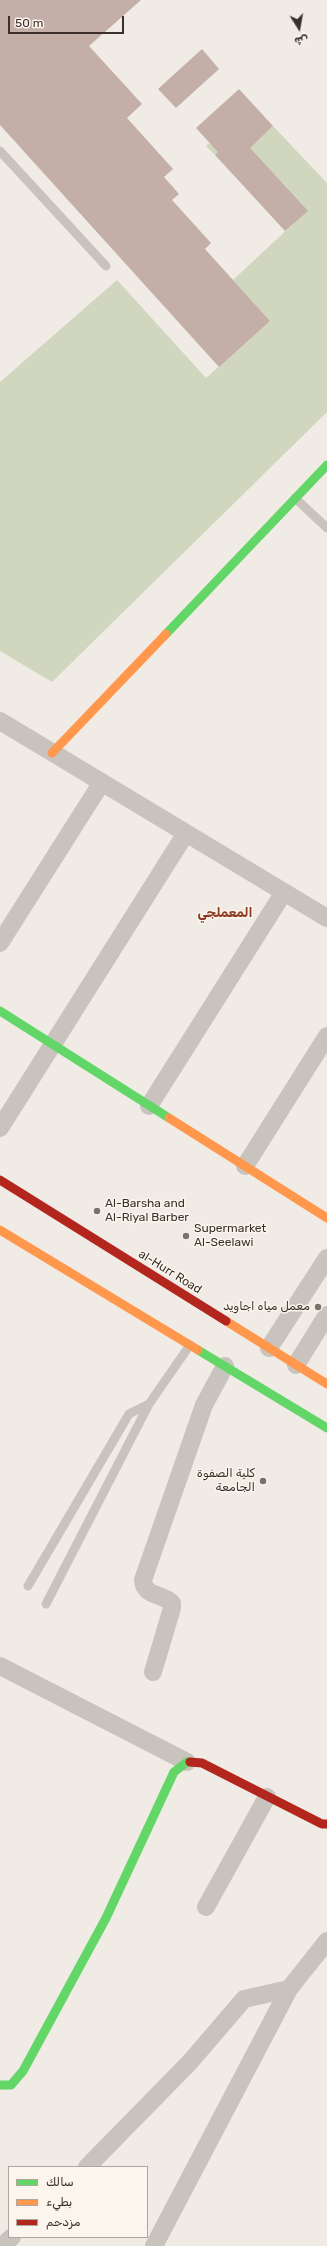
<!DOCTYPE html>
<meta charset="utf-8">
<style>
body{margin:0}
#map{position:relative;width:327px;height:2246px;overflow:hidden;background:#f0ebe5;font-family:Rubik,Vazirmatn,sans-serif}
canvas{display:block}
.legend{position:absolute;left:8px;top:2166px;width:140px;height:72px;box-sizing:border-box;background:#fbf5ee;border:1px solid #aea6a0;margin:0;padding:5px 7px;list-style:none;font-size:12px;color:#3b302b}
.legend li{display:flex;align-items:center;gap:8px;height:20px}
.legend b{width:20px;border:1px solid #aea6a0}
.north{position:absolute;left:279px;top:8px;width:40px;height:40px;-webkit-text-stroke:3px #fbf5ee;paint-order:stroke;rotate:169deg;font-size:11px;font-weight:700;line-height:16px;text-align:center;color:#3b302b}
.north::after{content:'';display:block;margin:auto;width:14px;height:18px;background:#3b302b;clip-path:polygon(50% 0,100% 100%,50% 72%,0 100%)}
.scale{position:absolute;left:8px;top:16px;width:116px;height:18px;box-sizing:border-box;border:2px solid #3b302b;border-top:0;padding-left:5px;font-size:12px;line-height:14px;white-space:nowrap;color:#3b302b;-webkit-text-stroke:3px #fbf5ee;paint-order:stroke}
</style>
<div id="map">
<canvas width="327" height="2246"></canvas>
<ul class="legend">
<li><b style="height:5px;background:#63d668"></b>سالك</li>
<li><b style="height:5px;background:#ff974d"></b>بطيء</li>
<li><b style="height:5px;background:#b3261e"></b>مزدحم</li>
</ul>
<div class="north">ش</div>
<div class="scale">50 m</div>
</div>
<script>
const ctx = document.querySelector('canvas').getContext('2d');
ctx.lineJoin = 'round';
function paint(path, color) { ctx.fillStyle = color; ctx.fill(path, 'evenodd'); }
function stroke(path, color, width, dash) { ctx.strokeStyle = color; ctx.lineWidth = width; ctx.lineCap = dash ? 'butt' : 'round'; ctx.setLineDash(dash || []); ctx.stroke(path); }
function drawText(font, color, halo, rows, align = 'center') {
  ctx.font = font + ' Rubik,Vazirmatn,sans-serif'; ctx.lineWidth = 3; ctx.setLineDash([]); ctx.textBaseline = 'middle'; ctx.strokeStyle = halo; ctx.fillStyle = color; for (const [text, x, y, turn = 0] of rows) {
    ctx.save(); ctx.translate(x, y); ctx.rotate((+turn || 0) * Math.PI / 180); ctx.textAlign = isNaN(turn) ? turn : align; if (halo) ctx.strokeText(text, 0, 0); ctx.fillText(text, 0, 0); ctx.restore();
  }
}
paint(new Path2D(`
 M234,121L255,143L273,126L327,183V412L52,682L0,651V382L117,280L206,378L270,321L233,280L307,211L237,135L215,155L206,146Z`), '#d1d6bf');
paint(new Path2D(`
 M0,0H141L89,46L142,104L127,118L173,169L164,177L179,194L172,200L211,243L205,249L270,321L219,367L0,125Z
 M202,49L219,69L176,108L158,89Z
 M239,89L273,126L250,148L308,211L285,231L215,155L218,152L196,128Z`), '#c3afa7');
stroke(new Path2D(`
 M0,151L106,266
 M295,498L327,528
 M28,1586L129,1414L149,1404
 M46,1604L149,1404L190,1345`), '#c9c3be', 9);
stroke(new Path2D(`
 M0,721L327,918
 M0,943L102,782
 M149,1106L284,892
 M0,1128L186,833
 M245,1166L327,1036
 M269,1348L327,1258
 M296,1365L327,1315
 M0,1666L187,1762
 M153,1672L172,1608V1603C162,1593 144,1597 143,1580L204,1405L225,1366
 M206,1907L267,1797
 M87,2167L190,2062L244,1999L289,1989L327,1941
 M2,2246L12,2237
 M154,2246L289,1989`), '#c9c3be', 18);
stroke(new Path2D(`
 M166,634L327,465
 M0,1011L169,1118
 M198,1350L327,1428
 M0,2085H11L23,2071L106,1918L174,1772L187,1762H190`), '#63d668', 9);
stroke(new Path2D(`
 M52,753L166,634
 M169,1118L327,1218
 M0,1230L198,1350
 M226,1321L327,1384`), '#ff974d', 9);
stroke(new Path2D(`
 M0,1180L226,1321
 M190,1762L202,1763L322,1824H327`), '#b3261e', 9);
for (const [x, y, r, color] of [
 [97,1211,4,"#7a716c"],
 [186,1236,4,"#7a716c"],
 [318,1307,4,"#7a716c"],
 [263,1481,4,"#7a716c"]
]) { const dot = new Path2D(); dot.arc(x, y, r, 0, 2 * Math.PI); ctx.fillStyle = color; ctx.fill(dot); stroke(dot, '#fbf5ee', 1.5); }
drawText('12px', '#3b302b', '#fbf5ee', [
 ["Al-Barsha and",105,1204],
 ["Al-Riyal Barber",105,1218],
 ["Supermarket",194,1229],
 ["Al-Seelawi",194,1243],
 ["معمل مياه اجاويد",310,1307,"right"],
 ["كلية الصفوة",255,1474,"right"],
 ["الجامعة",255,1488,"right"]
], 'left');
drawText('12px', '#3b302b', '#fbf5ee', [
 ["al-Hurr Road",170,1272,32]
]);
drawText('bold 13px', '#8c3b22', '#fbf5ee', [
 ["المعملجي",225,913]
]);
</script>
